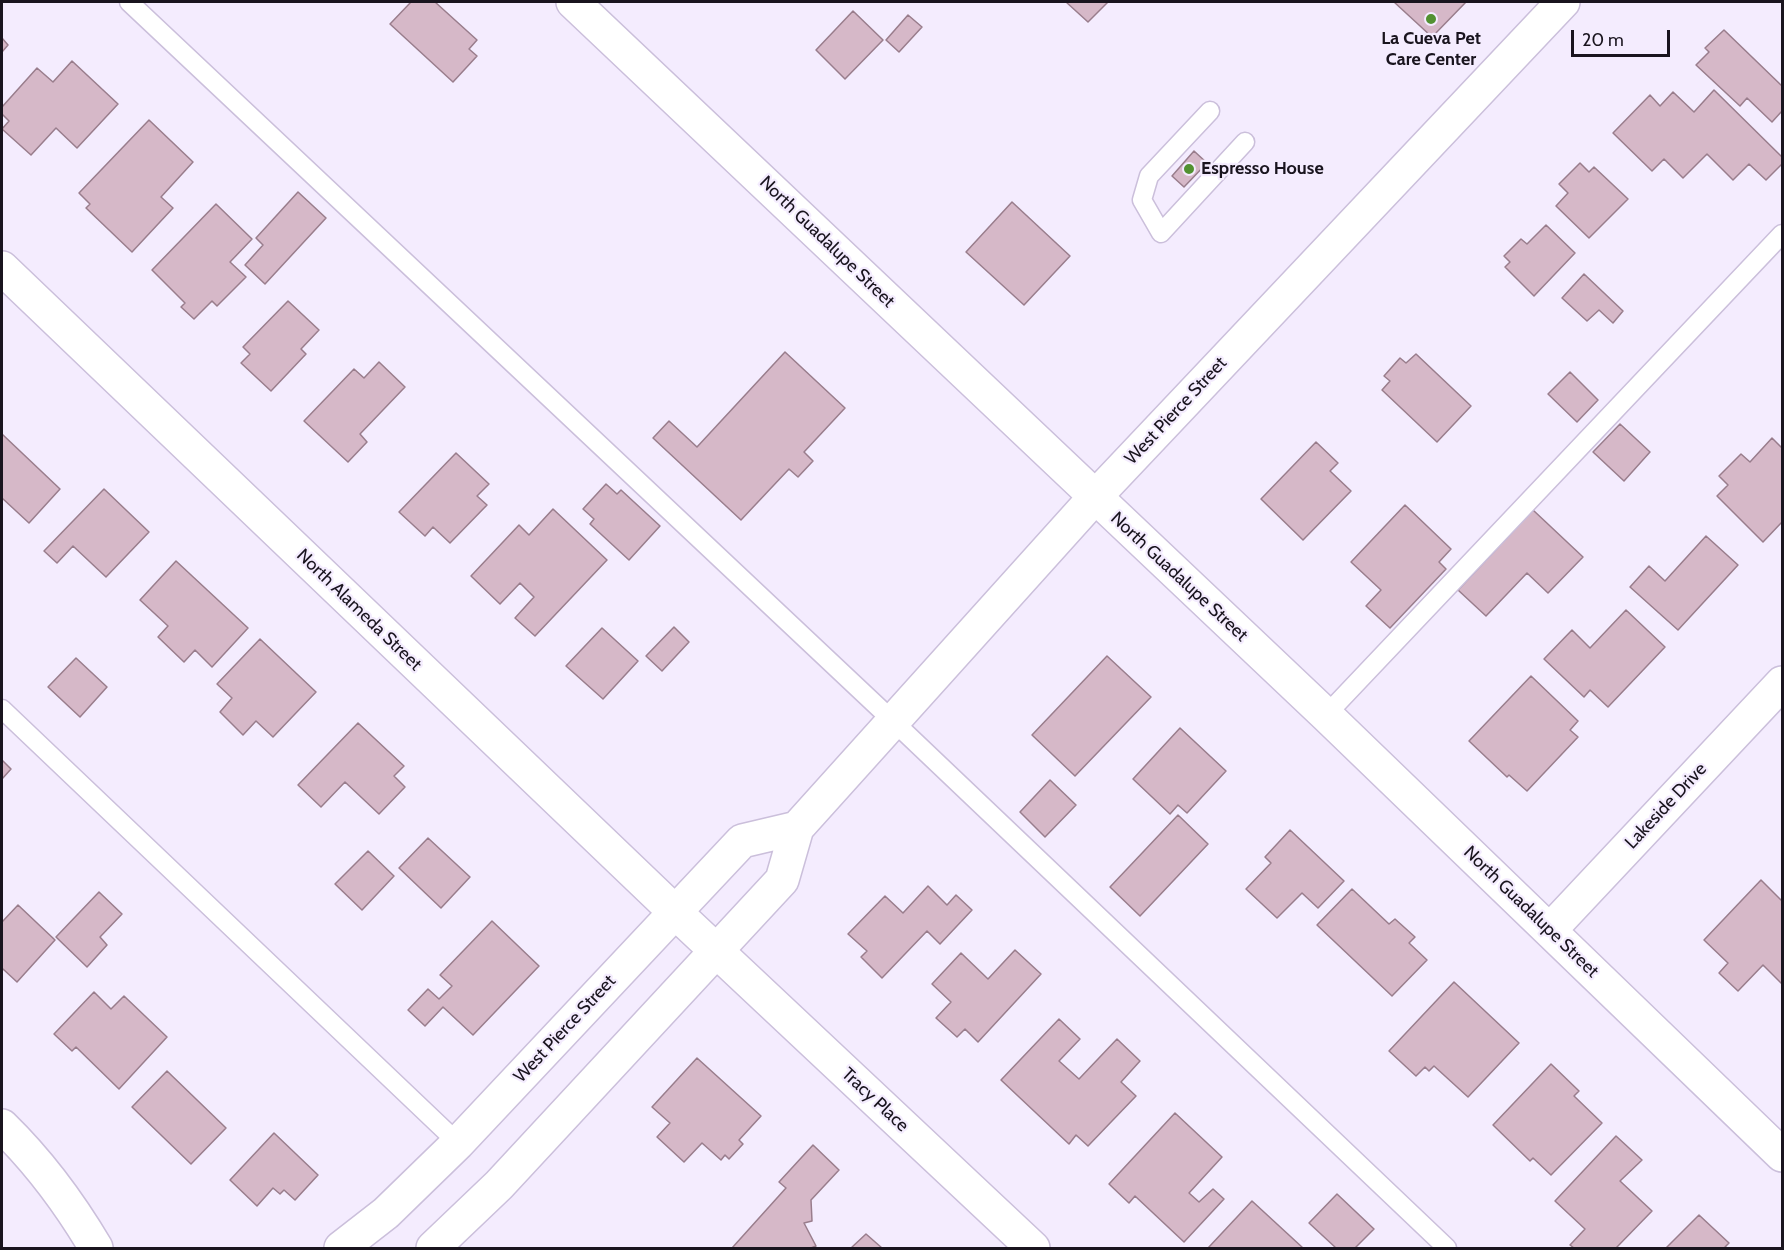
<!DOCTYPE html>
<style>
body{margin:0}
#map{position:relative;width:1784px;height:1250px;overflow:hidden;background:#f4ecfe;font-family:Cabin,sans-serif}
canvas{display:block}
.frame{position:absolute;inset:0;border:3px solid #19141e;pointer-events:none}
.scale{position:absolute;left:1571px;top:30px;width:99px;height:27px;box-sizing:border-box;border:3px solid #19141e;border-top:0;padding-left:8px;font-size:18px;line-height:21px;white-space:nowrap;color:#19141e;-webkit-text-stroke:4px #f4ecfe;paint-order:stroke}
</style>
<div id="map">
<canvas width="1784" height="1250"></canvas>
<div class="frame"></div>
<div class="scale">20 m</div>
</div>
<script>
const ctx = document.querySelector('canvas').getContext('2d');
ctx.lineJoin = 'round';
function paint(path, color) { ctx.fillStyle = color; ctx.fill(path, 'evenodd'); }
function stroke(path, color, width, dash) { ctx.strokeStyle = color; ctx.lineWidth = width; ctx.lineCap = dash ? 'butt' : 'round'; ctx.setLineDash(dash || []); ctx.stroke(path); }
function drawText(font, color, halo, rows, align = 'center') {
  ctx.font = font + ' Cabin,sans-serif'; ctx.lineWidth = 4.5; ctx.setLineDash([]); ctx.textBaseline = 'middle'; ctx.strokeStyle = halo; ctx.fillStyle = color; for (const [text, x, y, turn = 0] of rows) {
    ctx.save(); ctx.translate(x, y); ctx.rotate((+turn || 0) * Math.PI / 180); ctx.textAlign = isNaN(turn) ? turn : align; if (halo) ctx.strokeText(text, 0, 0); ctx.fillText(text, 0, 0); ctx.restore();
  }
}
const building = new Path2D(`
 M411,2H435L477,40L469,49L477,56L453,82L390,24Z
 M1066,2H1108L1088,22Z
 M1394,2H1466L1432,37Z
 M853,11L883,40L845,79L816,50Z
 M908,15L922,27L899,52L886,40Z
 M1724,30L1782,86V111L1772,122L1747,98L1740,106L1696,65L1709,52L1705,48Z
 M2,38L8,45L2,52Z
 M72,61L118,104L77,148L56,128L31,155L2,129L9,121L2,114V107L37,68L53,82Z
 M1714,90L1782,157V164L1766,180L1749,164L1733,180L1707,154L1683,178L1664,159L1652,171L1613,133L1650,95L1660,106L1673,92L1694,112Z
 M149,120L193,162L161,197L173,208L132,252L86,208L90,204L79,193Z
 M1194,151L1207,163L1184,187L1172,176Z
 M1580,163L1589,172L1594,167L1628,199L1589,238L1556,206L1568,193L1559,184Z
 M298,192L326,218L265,284L245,265L263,245L256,238Z
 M1012,202L1070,256L1024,305L966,252Z
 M216,204L252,239L230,262L246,277L217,306L212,301L194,319L181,307L185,303L152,270Z
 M1546,225L1575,253L1534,296L1505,267L1510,262L1504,256L1521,239L1527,244Z
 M1584,274L1623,311L1613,323L1599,310L1587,321L1562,298Z
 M288,301L319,330L301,349L306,354L271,391L241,363L250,354L243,347Z
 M785,352L845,408L804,452L813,461L798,477L789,469L741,520L653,438L669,421L697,447Z
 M1416,354L1471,406L1437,442L1382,390L1390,381L1384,376L1400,358L1406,363Z
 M379,362L405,387L360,434L367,442L348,462L304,421L354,369L364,378Z
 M1570,372L1598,400L1577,422L1548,394Z
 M1620,424L1650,452L1624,481L1593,452Z
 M2,434L60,489L29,523L2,498Z
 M1772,438L1782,448V522L1763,542L1717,496L1728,485L1719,476L1741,454L1750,462Z
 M1316,442L1338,463L1330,471L1351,491L1303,540L1261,499Z
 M456,453L489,484L477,496L487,505L450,543L433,527L425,536L399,512Z
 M606,484L617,494L621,490L660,526L629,560L590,524L594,519L583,509Z
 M104,489L149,532L106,577L73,546L57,563L44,551Z
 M1405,505L1451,549L1439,562L1446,569L1390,628L1366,606L1381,590L1351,562Z
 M553,509L607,560L535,636L515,618L534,597L520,583L500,604L471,576L519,525L529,535Z
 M1533,510L1583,557L1548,593L1527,573L1486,616L1458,590Z
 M1706,536L1738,565L1678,630L1630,587L1649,566L1665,581Z
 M176,561L248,628L212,667L195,650L184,662L158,637L168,626L140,600Z
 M1626,610L1665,647L1608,707L1590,690L1584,697L1544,659L1572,630L1590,648Z
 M674,627L689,642L662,671L646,656Z
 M602,628L638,661L603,699L566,666Z
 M260,639L316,692L273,737L256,721L243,735L220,712L232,698L217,684Z
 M1107,656L1151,697L1075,776L1032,735Z
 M76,658L107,687L80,717L48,687Z
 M1531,676L1578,721L1570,730L1578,737L1527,791L1509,775L1507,777L1469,741Z
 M358,723L404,766L394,776L405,787L379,814L345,782L321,807L298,785Z
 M1180,728L1226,771L1187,813L1178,805L1170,814L1133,779Z
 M2,760L11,769L2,779Z
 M1050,780L1076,805L1045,837L1020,812Z
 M1178,815L1208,844L1140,916L1110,887Z
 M1290,830L1344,881L1318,908L1302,893L1277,918L1246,889L1271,863L1265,857Z
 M428,838L470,877L441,908L399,868Z
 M368,851L394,876L362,910L335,884Z
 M1761,880L1782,901V984L1763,965L1738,991L1719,973L1728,963L1704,940Z
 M928,886L947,905L956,895L972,910L940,944L927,931L882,978L861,957L867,951L848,934L885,896L903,913Z
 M1352,889L1389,924L1395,919L1415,937L1409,943L1427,960L1392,996L1317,925Z
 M99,892L122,914L100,937L107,945L87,967L56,937Z
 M18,905L55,940L17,982L3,969L2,971V922Z
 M492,921L539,966L473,1035L443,1007L425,1026L408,1010L428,989L439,999L452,986L440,975Z
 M1015,950L1041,974L978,1042L965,1029L957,1037L936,1018L951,1002L932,984L961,953L988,979Z
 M1454,982L1519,1043L1468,1097L1434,1066L1429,1071L1425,1067L1416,1076L1389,1051Z
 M94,992L111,1009L124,996L167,1037L119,1089L76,1047L72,1051L54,1034Z
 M1059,1019L1080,1039L1059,1061L1079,1079L1117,1039L1140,1061L1121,1082L1136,1096L1088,1146L1076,1135L1069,1144L1001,1080Z
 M697,1058L761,1116L739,1140L743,1144L729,1159L725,1155L721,1160L702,1143L684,1162L657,1137L670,1123L652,1107Z
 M1551,1064L1579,1091L1574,1096L1602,1123L1551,1175L1533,1158L1530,1161L1493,1125Z
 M167,1071L226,1128L191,1164L132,1107Z
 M1175,1113L1222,1157L1189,1193L1199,1202L1213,1189L1224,1199L1184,1242L1135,1196L1129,1203L1109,1184Z
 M274,1133L318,1175L295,1200L284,1190L280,1194L273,1188L257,1206L230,1180Z
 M1616,1136L1642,1160L1620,1181L1652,1211L1616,1248H1574L1570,1245L1585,1229L1555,1201Z
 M813,1145L839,1170L811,1200L812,1221L804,1223L816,1246L811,1248H732L786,1188L779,1182Z
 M1337,1194L1374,1229L1355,1248H1336L1309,1223Z
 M1252,1201L1303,1248H1208Z
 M1699,1215L1729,1243L1725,1247L1727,1248H1666Z
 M866,1234L882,1248H851Z`);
paint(building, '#d6b8c8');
stroke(building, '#997d8c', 1.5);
const lane = new Path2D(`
 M129,2L893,721L1447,1248
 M1210,111L1149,176L1142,200L1161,233L1245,142
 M2,709L458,1143
 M1326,715L1782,234`);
const street = new Path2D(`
 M573,2L1326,715L1782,1155
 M2,268L675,912L1033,1248
 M1550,930L1782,683
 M2,1126C39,1162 70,1204 96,1248`);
const highway = new Path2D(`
 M341,1248L386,1213L458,1143L742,841L797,828
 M433,1248L499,1185L782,880L797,828L1095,497L1563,2`);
stroke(lane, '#cbbfdb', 21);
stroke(street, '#cbbfdb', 36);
stroke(highway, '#cbbfdb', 36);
stroke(lane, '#fff', 18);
stroke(street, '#fff', 33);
stroke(highway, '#fff', 33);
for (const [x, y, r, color] of [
 [1431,19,6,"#529131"],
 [1189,169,6,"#529131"]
]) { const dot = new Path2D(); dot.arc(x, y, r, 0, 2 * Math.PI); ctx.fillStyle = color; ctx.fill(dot); stroke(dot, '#f4ecfe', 2); }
drawText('bold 18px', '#19141e', '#f4ecfe', [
 ["La Cueva Pet",1431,39],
 ["Care Center",1431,60],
 ["Espresso House",1201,169,"left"]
]);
drawText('18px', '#19141e', '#f4ecfe', [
 ["North Guadalupe Street",827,242,44],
 ["West Pierce Street",1176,411,-47],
 ["North Guadalupe Street",1179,577,43],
 ["North Alameda Street",359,610,44],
 ["Lakeside Drive",1666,806,-47],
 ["North Guadalupe Street",1531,912,44],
 ["West Pierce Street",565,1029,-47],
 ["Tracy Place",875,1100,43]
]);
</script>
